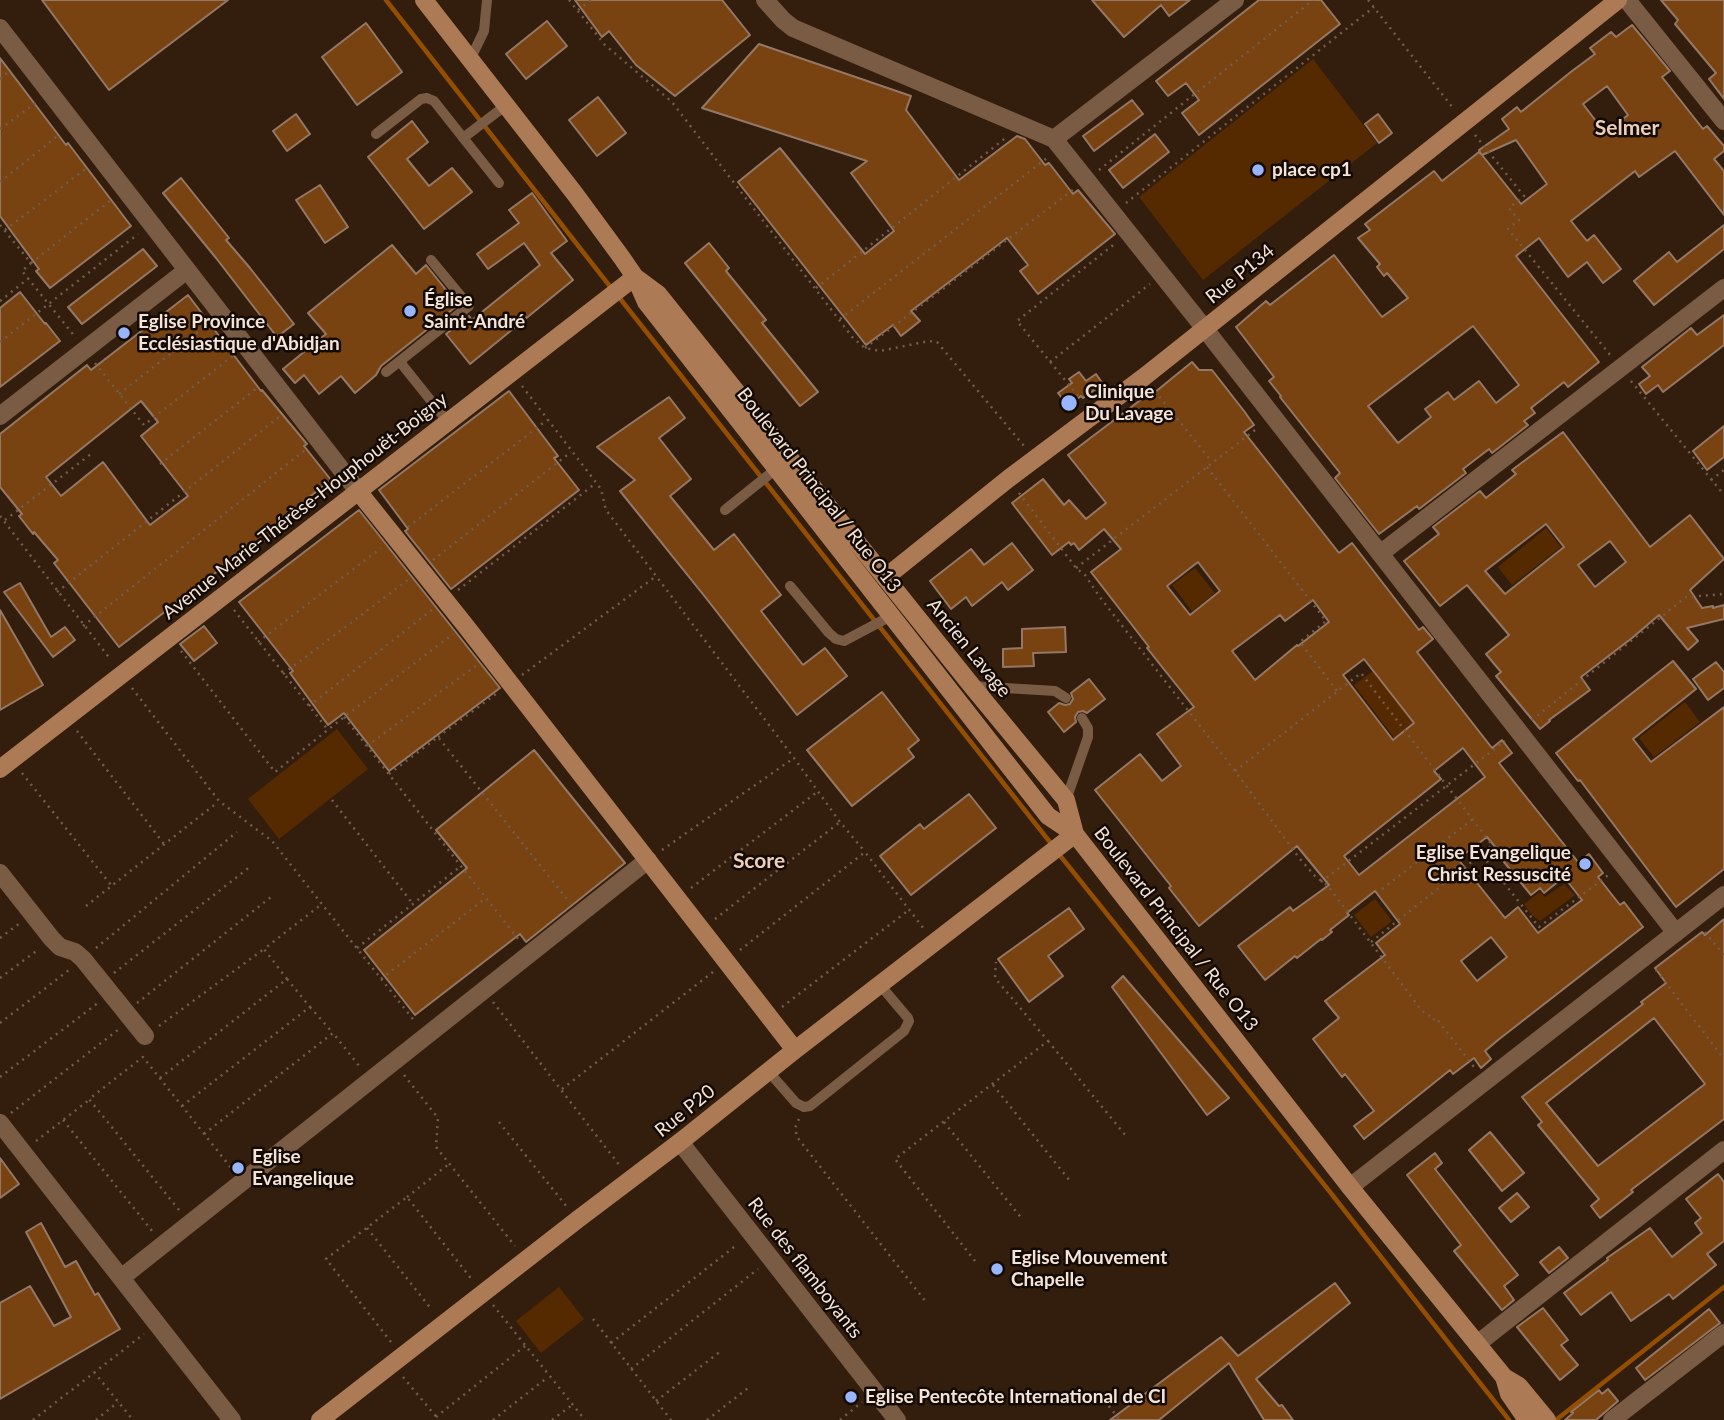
<!DOCTYPE html>
<meta charset="utf-8">
<style>
body{margin:0}
canvas{display:block;background:#331d0c}
</style>
<canvas width="1724" height="1420"></canvas>
<script>
const ctx = document.querySelector('canvas').getContext('2d');
ctx.lineJoin = 'round';
function paint(path, color) { ctx.fillStyle = color; ctx.fill(path, 'evenodd'); }
function stroke(path, color, width, dash) { ctx.strokeStyle = color; ctx.lineWidth = width; ctx.lineCap = dash ? 'butt' : 'round'; ctx.setLineDash(dash || []); ctx.stroke(path); }
function drawText(font, color, halo, rows, align = 'center') {
  ctx.font = font + ' Lato,sans-serif'; ctx.lineWidth = 5; ctx.setLineDash([]); ctx.textBaseline = 'middle'; ctx.strokeStyle = halo; ctx.fillStyle = color; for (const [text, x, y, turn = 0] of rows) {
    ctx.save(); ctx.translate(x, y); ctx.rotate((+turn || 0) * Math.PI / 180); ctx.textAlign = isNaN(turn) ? turn : align; if (halo) ctx.strokeText(text, 0, 0); ctx.fillText(text, 0, 0); ctx.restore();
  }
}
paint(new Path2D(`
 M1313,59L1377,143L1203,280L1139,197Z
 M1546,528L1561,547L1512,585L1498,567Z
 M1195,568L1215,593L1192,611L1172,585Z
 M1373,671L1414,724L1395,739L1354,685Z
 M1685,702L1700,722L1654,757L1639,738Z
 M337,729L368,769L279,839L248,799Z
 M1564,884L1575,895L1540,921L1532,915L1524,904L1540,892L1545,897Z
 M1375,899L1392,921L1371,937L1354,915Z
 M559,1287L584,1319L541,1353L516,1321Z`), '#562a00');
stroke(new Path2D(`
 M386,0L612,289
 M618,296L1053,846
 M1058,853L1330,1192L1509,1420
 M1556,1420L1724,1287`), '#944e02', 4.5);
const building = new Path2D(`
 M42,0H228L109,90Z
 M575,0H722L750,35L675,96L636,65L609,31L602,37Z
 M1092,0H1190L1169,16L1161,5L1124,37Z
 M1259,0H1321L1340,24L1199,135L1182,113L1199,100L1186,83L1168,96L1156,81Z
 M1661,0H1724V99L1709,79L1716,73L1675,24L1678,20Z
 M547,21L567,46L526,79L506,54Z
 M366,23L402,72L357,105L322,57Z
 M1632,25L1670,71L1662,77L1703,129L1707,126L1724,146V151L1714,159L1724,171V215L1675,151L1639,177L1635,171L1571,221L1587,241L1594,235L1621,269L1603,283L1587,262L1568,277L1539,238L1516,256L1599,362L1568,387L1564,382L1531,408L1535,413L1524,421L1528,425L1492,453L1489,449L1463,469L1466,473L1419,509L1417,506L1379,534L1335,478L1340,473L1280,397L1281,396L1269,381L1274,377L1236,327L1266,301L1270,305L1334,255L1382,317L1408,298L1387,273L1384,276L1377,267L1380,264L1358,238L1370,230L1365,224L1434,171L1442,181L1479,152L1481,154L1479,150L1509,129L1502,119L1517,107L1521,112L1572,71L1595,54L1590,48L1611,32L1616,37ZM1607,86L1628,115L1605,133L1583,104ZM1516,140L1547,184L1521,204L1482,155ZM1473,326L1519,385L1496,403L1479,381L1454,400L1448,392L1425,409L1431,417L1398,443L1368,406Z
 M759,44L911,96L906,110L959,180L1017,136L1025,139L1045,165L1049,163L1073,194L1078,190L1115,234L1038,294L1020,271L1028,265L1007,238L911,311L920,321L901,336L893,325L866,345L738,182L780,148L865,254L894,231L851,173L867,161L702,108Z
 M0,58L66,145L68,143L131,226L50,288L36,271L39,269L0,216Z
 M598,97L626,133L597,156L569,120Z
 M1132,100L1143,114L1094,151L1083,136Z
 M296,114L310,134L287,151L273,131Z
 M1378,114L1392,133L1379,143L1365,124Z
 M412,121L428,142L407,159L429,186L452,168L472,192L424,229L368,157Z
 M1155,134L1169,152L1123,188L1109,170Z
 M181,178L229,238L226,240L250,268L294,324L277,337L216,258L163,193Z
 M320,185L348,227L325,243L296,200Z
 M532,193L567,241L551,253L573,280L470,364L446,334L469,316L472,320L540,265L524,243L488,269L477,254L519,223L509,210Z
 M1724,225V249L1654,305L1634,281L1669,252L1677,262Z
 M709,243L729,268L726,271L766,320L762,323L818,392L800,406L685,263Z
 M392,245L416,274L426,265L458,305L381,366L376,375L355,393L341,376L319,394L304,375L295,383L283,369L326,334L308,313Z
 M143,249L157,266L82,324L68,307Z
 M20,292L45,324L46,323L60,341L0,387V308Z
 M188,295L261,391L262,390L307,444L304,446L331,480L303,502L307,506L221,575L218,571L119,647L54,563L58,560L34,532L33,534L19,516L22,514L0,487V434L87,365L91,370ZM141,401L158,422L141,436L188,496L150,525L103,462L61,496L46,477Z
 M1724,315V345L1663,392L1658,385L1646,394L1639,384L1650,376L1642,367L1691,328L1697,335Z
 M1192,362L1199,370H1212L1244,411L1254,425L1244,432L1339,553L1352,543L1419,630L1423,627L1433,639L1417,652L1492,748L1502,740L1512,753L1499,763L1578,862L1589,854L1603,873L1598,877L1620,905L1624,902L1643,927L1498,1040L1485,1051L1491,1059L1481,1068L1474,1058L1453,1074L1450,1070L1364,1139L1354,1126L1374,1111L1345,1074L1342,1077L1313,1039L1339,1018L1325,1001L1385,955L1376,943L1400,924L1375,891L1347,913L1349,915L1330,930L1332,932L1322,940L1321,939L1297,958L1295,956L1265,980L1238,946L1290,907L1293,911L1329,885L1297,846L1199,926L1169,888L1171,886L1095,790L1140,754L1162,781L1181,766L1157,734L1194,707L1147,648L1149,647L1091,572L1121,549L1104,529L1079,550L1074,543L1071,545L1069,542L1052,555L1012,503L1043,479L1064,505L1069,500L1086,519L1106,503L1068,455L1147,395L1149,397ZM1198,562L1220,591L1190,615L1167,586ZM1313,600L1329,622L1298,646L1297,645L1255,680L1232,651L1280,615L1285,621ZM1364,659L1414,723L1393,740L1343,675ZM1463,748L1485,777L1359,875L1344,856L1441,779L1434,771ZM1487,837L1506,860L1504,862L1531,895L1540,888L1544,893L1564,877L1582,900L1538,933L1518,907L1505,918L1458,859ZM1491,937L1507,957L1477,981L1461,961Z
 M1079,372L1086,381L1096,374L1103,384L1083,398L1081,396L1068,406L1058,393L1072,383L1069,379Z
 M509,391L558,456L554,458L579,490L451,589L405,531L408,529L379,490Z
 M669,397L685,418L659,438L691,479L670,496L714,550L734,534L754,560L781,595L761,611L803,665L825,648L847,676L797,715L706,598L620,491L635,480L597,447Z
 M1724,426V457L1707,470L1693,451Z
 M1563,432L1650,547L1690,515L1724,559L1690,590L1702,608L1713,606V608L1724,605V619L1687,628L1698,641L1688,650L1659,615L1632,638L1581,677L1590,690L1549,720L1550,721L1540,729L1496,676L1501,672L1486,654L1509,635L1467,585L1440,606L1404,561L1439,534L1433,527L1480,491L1486,498L1516,474L1512,470ZM1546,524L1564,547L1505,594L1485,571ZM1610,541L1626,562L1595,587L1578,565Z
 M359,510L500,688L389,771L344,713L328,725L290,673L293,671L239,602Z
 M1012,543L1033,570L1008,590L1002,582L972,606L966,597L951,609L930,581L971,549L984,565Z
 M20,583L51,637L65,627L75,640L53,657L4,592Z
 M0,610L43,685L0,710Z
 M204,626L217,643L194,661L180,644Z
 M1065,627L1066,652L1033,653L1034,666L1003,667V649L1022,648V629Z
 M1673,661L1696,689L1633,739L1651,762L1724,707V869L1676,907L1580,780L1578,781L1556,753Z
 M1716,662L1724,672V688L1708,700L1693,679Z
 M1089,679L1105,699L1087,713L1083,711L1078,712L1075,717L1076,722L1064,732L1048,712L1059,703L1065,705L1070,704L1073,699L1071,693Z
 M882,692L919,740L908,749L914,757L852,806L807,750Z
 M534,750L625,863L526,942L520,934L415,1015L364,950L467,868L436,830Z
 M969,794L996,828L911,895L880,856L920,824L924,829Z
 M1069,908L1084,929L1048,956L1063,976L1029,1002L998,959Z
 M1724,919V1119L1631,1190L1633,1192L1600,1218L1591,1206L1599,1199L1538,1125L1542,1122L1522,1097L1643,1004L1641,1002L1666,983L1655,968L1702,932L1705,935ZM1654,1018L1705,1084L1598,1166L1546,1103Z
 M1123,976L1229,1098L1207,1115L1112,987Z
 M1490,1132L1524,1173L1502,1191L1469,1150Z
 M1435,1153L1442,1163L1435,1169L1518,1275L1504,1286L1514,1300L1502,1310L1454,1251L1461,1245L1407,1175Z
 M0,1158L19,1184L0,1198Z
 M1718,1174L1724,1182V1241L1707,1254L1716,1265L1673,1299L1669,1294L1631,1321L1611,1292L1581,1315L1564,1293L1608,1260L1607,1258L1650,1228L1672,1257L1702,1233L1695,1223L1701,1218L1686,1199Z
 M1517,1193L1529,1207L1511,1222L1499,1208Z
 M41,1223L65,1267L76,1261L95,1295L98,1293L120,1329L0,1399V1303L30,1286L54,1326L71,1317L26,1232Z
 M1559,1247L1568,1258L1549,1273L1540,1262Z
 M1335,1283L1350,1303L1256,1379L1279,1406L1282,1405L1293,1420H1264L1229,1363L1159,1420H1110L1221,1337L1238,1356Z
 M1543,1308L1568,1340L1561,1345L1578,1365L1560,1380L1517,1327Z
 M1709,1309L1720,1323L1645,1380L1636,1368Z
 M1608,1389L1618,1401L1596,1420H1565L1573,1413L1571,1412L1599,1390L1602,1394Z`);
paint(building, '#784211');
stroke(building, '#947865', 2);
stroke(new Path2D(`
 M569,0L605,45L672,102L853,338L865,348L880,351L929,341L937,342L1024,446
 M1368,0L1453,108
 M578,10L591,0
 M0,79L11,70
 M0,129L37,102
 M1475,135L1524,196L1509,208L1519,220L1508,229L1611,356
 M1099,170L1313,0
 M0,182L60,134
 M1126,203L1374,7
 M0,225L31,263L22,271L76,338
 M5,230L88,167
 M31,263L111,200
 M816,288L1008,136
 M0,301L29,278
 M840,319L1047,158
 M0,342L138,234
 M865,348L1074,189
 M1050,362L1150,284
 M95,363L144,425L234,355
 M1631,381L1724,495
 M522,386L601,489L606,510L794,758L840,822L865,852
 M1155,391L1212,462
 M119,394L207,325
 M1078,396L1017,321L1117,242
 M160,464L257,388
 M1207,467L1326,621L1300,642L1337,691
 M1711,480L1724,470
 M1019,493L1076,568L1085,575L1099,596L1235,771L1300,859L1315,876L1328,886L1422,1011L1428,1014L1433,1020L1436,1018L1474,1067
 M0,516L111,660
 M5,520L91,454
 M408,527L547,420
 M433,560L571,452
 M1076,568L1259,427
 M458,590L596,483
 M57,592L279,417
 M234,610L328,730
 M83,626L305,450
 M258,642L381,548
 M181,651L275,772L344,717L453,634
 M283,674L409,579
 M522,675L655,577
 M132,688L219,801L272,841L416,1023
 M309,706L433,609
 M344,717L519,940
 M1532,720L1686,597L1724,594
 M77,731L164,844
 M438,737L497,693
 M367,746L477,665
 M1235,771L1361,673L1492,845L1481,854L1539,927L1611,873
 M22,773L111,885
 M389,774L438,737L570,903
 M332,800L413,904
 M662,850L794,758
 M1321,882L1505,741
 M691,888L817,792
 M1382,889L1473,819
 M86,906L218,802
 M715,919L840,822
 M1705,932L1724,955
 M0,938L20,923
 M1371,942L1480,855
 M96,948L237,832
 M357,948L461,866
 M740,950L865,852L924,929
 M1656,970L1724,1059
 M114,973L251,866
 M0,978L39,949
 M381,979L486,898
 M493,1002L620,1166
 M137,1003L271,897
 M310,1007L333,1033
 M782,1007L910,909
 M0,1023L69,970
 M159,1026L264,949
 M1048,1041L1126,1136
 M404,1075L438,1118L436,1147L515,1246
 M0,1077L98,1003
 M160,1078L287,979L264,949L322,904
 M993,1085L1070,1181
 M562,1089L713,972
 M182,1106L310,1007L287,979
 M11,1113L119,1029
 M799,1119L795,1128L797,1137L926,1302
 M63,1120L153,1232
 M499,1122L567,1207
 M944,1122L1023,1220
 M204,1134L333,1033L360,1067
 M36,1141L89,1100
 M407,1197L449,1164
 M179,1210L89,1099L143,1057L232,1169
 M367,1228L432,1310
 M975,1261L895,1159L1048,1041L995,978L996,962
 M493,1305L585,1420
 M593,1319L671,1420
 M391,1342L326,1259L407,1197L473,1281
 M611,1343L738,1244
 M631,1369L758,1269
 M94,1372L133,1420
 M403,1377L439,1420
 M1100,1395L1120,1420
 M656,1401L721,1351
 M436,1417L525,1346
 M33,1420L144,1334
 M96,1420L118,1402
 M493,1420L548,1377
 M552,1420L572,1405
 M707,1420L748,1388
 M840,1420L862,1402`), '#715d4e', 2.5, [2, 5]);
stroke(new Path2D(`
 M470,60L484,31L487,0
 M376,134L421,99L427,98L434,101L499,183
 M463,138L505,106
 M400,362L448,422
 M386,372L469,306L431,260
 M725,510L776,469
 M790,586L829,633L836,639L844,641L891,616
 M972,686L1055,691L1066,698
 M1066,800L1088,737V728L1082,718
 M768,1071L796,1103L804,1107L810,1106L904,1031L909,1021L908,1018L880,985`), '#7a5b44', 10);
stroke(new Path2D(`
 M765,0L783,20L793,28L1054,139L1205,329L1676,933
 M1627,0L1724,121
 M0,28L358,491
 M1054,139L1235,0
 M0,416L187,270
 M1381,553L1724,288
 M0,873L52,939L60,947L75,952L83,959L145,1036
 M0,1123L232,1420
 M680,1142L897,1420
 M1350,1187L1724,895
 M121,1278L648,860
 M1477,1344L1724,1150
 M1612,1420L1724,1333`), '#7a5b44', 18);
stroke(new Path2D(`
 M424,0L575,194L622,258L635,277L646,302L1048,816L1075,834L1350,1187L1504,1377L1519,1386L1547,1420
 M635,277L658,294L972,686L1066,800L1075,834
 M358,491L465,625L795,1050
 M886,577L1008,479L1144,377L1618,0
 M0,769L635,277
 M1504,1377L1509,1394L1527,1420
 M320,1420L577,1220L680,1142L795,1050L1075,834`), '#ac7a55', 18);
for (const [x, y, r, color] of [
 [1258,170,7,"#99b5fd"],
 [410,311,7,"#99b5fd"],
 [124,333,7,"#99b5fd"],
 [1069,403,9,"#99b5fd"],
 [1585,864,7,"#99b5fd"],
 [238,1168,7,"#99b5fd"],
 [997,1269,7,"#99b5fd"],
 [851,1397,7,"#99b5fd"]
]) { const dot = new Path2D(); dot.arc(x, y, r, 0, 2 * Math.PI); ctx.fillStyle = color; ctx.fill(dot); stroke(dot, '#140a04', 2.5); }
drawText('bold 19px', '#f3e3d8', '#140a04', [
 ["place cp1",1272,170],
 ["Église",424,300],
 ["Saint-André",424,322],
 ["Eglise Province",138,322],
 ["Ecclésiastique d'Abidjan",138,344],
 ["Clinique",1085,392],
 ["Du Lavage",1085,414],
 ["Eglise Evangelique",1571,853,"right"],
 ["Christ Ressuscité",1571,875,"right"],
 ["Eglise",252,1157],
 ["Evangelique",252,1179],
 ["Eglise Mouvement",1011,1258],
 ["Chapelle",1011,1280],
 ["Eglise Pentecôte International de CI",865,1397]
], 'left');
drawText('19px', '#f3e3d8', '#140a04', [
 ["Rue P134",1240,274,-39],
 ["Boulevard Principal / Rue O13",819,490,52],
 ["Avenue Marie-Thérèse-Houphouët-Boigny",305,506,-38],
 ["Ancien Lavage",969,648,51],
 ["Boulevard Principal / Rue O13",1176,929,52],
 ["Rue P20",685,1111,-39],
 ["Rue des flamboyants",805,1268,52]
]);
drawText('bold 21px', '#eecfba', '#140a04', [
 ["Selmer",1627,128],
 ["Score",759,861]
]);
</script>
